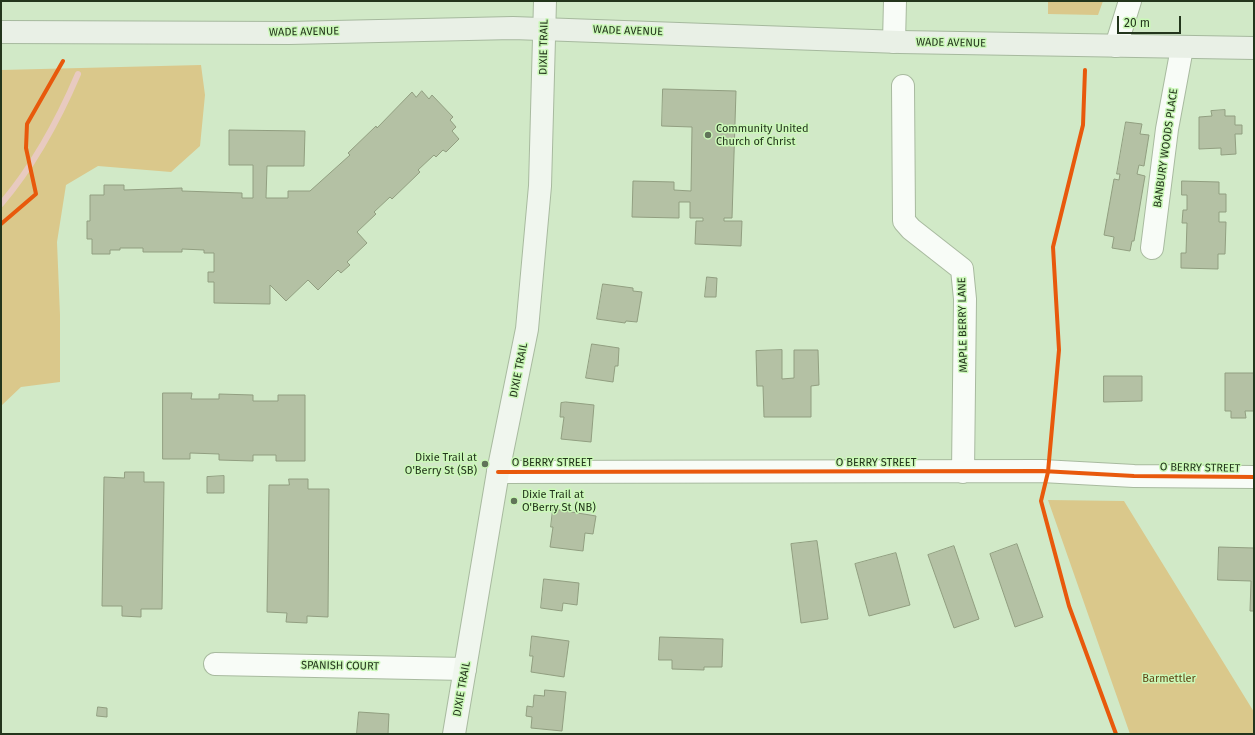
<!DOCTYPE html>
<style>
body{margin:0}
#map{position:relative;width:1255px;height:735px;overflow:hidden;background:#d1e9c7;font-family:"Fira Sans",sans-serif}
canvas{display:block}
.frame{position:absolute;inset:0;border:2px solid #23351c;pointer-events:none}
.scale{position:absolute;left:1117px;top:16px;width:64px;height:18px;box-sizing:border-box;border:2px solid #23351c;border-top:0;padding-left:5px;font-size:12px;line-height:14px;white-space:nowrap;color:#23351c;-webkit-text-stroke:3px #cbf8b8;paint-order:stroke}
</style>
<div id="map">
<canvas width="1255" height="735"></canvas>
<div class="frame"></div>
<div class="scale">20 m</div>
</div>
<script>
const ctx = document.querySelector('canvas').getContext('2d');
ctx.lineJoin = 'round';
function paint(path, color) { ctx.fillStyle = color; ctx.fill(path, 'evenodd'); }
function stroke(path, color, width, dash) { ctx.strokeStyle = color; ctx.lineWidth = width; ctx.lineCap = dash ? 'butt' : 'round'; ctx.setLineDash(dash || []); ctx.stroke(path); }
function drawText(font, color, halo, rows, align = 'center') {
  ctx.font = font + ' "Fira Sans",sans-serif'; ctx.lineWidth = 3; ctx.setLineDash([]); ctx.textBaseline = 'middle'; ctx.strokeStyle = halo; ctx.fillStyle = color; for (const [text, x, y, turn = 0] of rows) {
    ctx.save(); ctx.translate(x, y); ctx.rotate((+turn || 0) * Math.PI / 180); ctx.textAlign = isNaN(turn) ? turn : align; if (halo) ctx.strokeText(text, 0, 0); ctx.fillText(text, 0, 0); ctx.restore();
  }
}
paint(new Path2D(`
 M1048,1H1103L1098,15L1048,14Z
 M201,65L205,95L200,146L171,172L98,166L66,185L57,242L60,315V382L21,387L1,406V70Z
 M1048,500L1124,501L1254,712V734H1130Z`), '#dac88b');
stroke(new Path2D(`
 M1,204C35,164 58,121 78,74`), '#e8cac0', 6);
const building = new Path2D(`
 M663,89L736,91L732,218H724V221H742L741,246L695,244L696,221H703V218H690V202H679V218L632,217L633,181L674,182V190L691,191L692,127L662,126Z
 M422,91L429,99L432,95L453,117L450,120L456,127L452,131L459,139L446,152L443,150L436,157L434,155L418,170L420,172L392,199L390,197L374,212L376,214L357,232L367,243L347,262L350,265L341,273L338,270L318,290L308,280L286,301L270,285V304L214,303V282H208V272H214V253H204V250L182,249V252H143V248H120V250H110V254H92V239H87V221H90V195H104V185H124V190L182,188V191L242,193V198H253V165H229V130L305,131L304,166H267L266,198H288V191H310L350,155L348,153L376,126L377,128L412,92L416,97Z
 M1225,110V116H1235V125H1242V134H1235L1236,154L1221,155V148L1199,149V117L1212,116L1211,111Z
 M1126,122L1142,124L1140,134L1149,135L1144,166L1139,165L1137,174L1145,176L1134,241H1132L1130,251L1112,248L1114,237L1104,235L1114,179L1119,180L1120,174H1117Z
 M1182,181L1219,182V194H1226V212H1219V222H1226L1225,254H1218V269L1181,268V253H1186L1187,223H1182L1183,210H1187V195H1182Z
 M707,277L717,278L716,297H705Z
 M603,284L633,288V291L642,292L637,322L626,321L625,323L597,319Z
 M592,344L619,348L618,366H615L613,382L586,378Z
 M782,350V379L794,378V350H818L819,385L811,386V417H764L763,386H757L756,351Z
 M1254,368V411H1245L1246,418H1231V411H1225V373H1254Z
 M1104,376H1142V401L1104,402Z
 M163,393H192L191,399H219V394L253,395V401H278V395H305V461H276V455H253V461L219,460V454L190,453V459H163Z
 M566,402L594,405L591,442L561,439L564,417H560L561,403Z
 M125,472H144V482H164L162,609H141V617L122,616V606H102L104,477L124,478Z
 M224,476V493H207V477Z
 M289,479H308V489H329L328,617L307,616V623L286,622L287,613L267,612L269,485H289Z
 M553,509L596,516L593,534L585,533L583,551L550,547L553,527H551Z
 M817,541L828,619L801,623L791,544Z
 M1017,544L1043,617L1015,627L990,554Z
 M954,546L979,619L954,628L928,555Z
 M1219,547L1254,548V611H1250L1251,581L1218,580Z
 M896,553L910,605L869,616L855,564Z
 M544,579L579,583L577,605L563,603L562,611L541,608Z
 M532,636L569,641L564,677L531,672L533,656H530Z
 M660,637L723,639L722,667H704V670L672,669V660H659Z
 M545,690L566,692L562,731L531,728L532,717L526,716L527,706L533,707L534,695L544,696Z
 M98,707L107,708V717L97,716Z
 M359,712L389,714L388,734H357Z`);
paint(building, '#b4c1a4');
stroke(building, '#919e80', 1);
const minor = new Path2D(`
 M894,42L895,1
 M1116,46L1130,1
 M903,86L904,221L911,229L962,269L965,299L963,472
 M1152,248L1167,129L1182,48
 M498,472L1042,471L1134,476L1254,477
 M215,664L465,669`);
const secondary = new Path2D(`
 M454,734L498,472L527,329L540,186L545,1`);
const primary = new Path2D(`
 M1,32L289,33L513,28L900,42L1254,48`);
stroke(minor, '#a8ba9f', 24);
stroke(secondary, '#a8ba9f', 24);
stroke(primary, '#a6b99e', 24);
stroke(minor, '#f8fcf7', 22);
stroke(secondary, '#f0f6ee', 22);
stroke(primary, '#e9f0e6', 22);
stroke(new Path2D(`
 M1085,70L1083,125L1053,247L1059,350L1048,472L1041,501L1069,606L1116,734
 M1,224L36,194L26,148L27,124L63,61
 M498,472L1042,471L1134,476L1254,477`), '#e8590c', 4);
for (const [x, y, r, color] of [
 [708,135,4,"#607458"],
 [485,464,4,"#607458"],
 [514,501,4,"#607458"]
]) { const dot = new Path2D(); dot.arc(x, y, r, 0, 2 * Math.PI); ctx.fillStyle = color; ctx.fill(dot); stroke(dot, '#cbf8b8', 1.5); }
drawText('11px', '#23351c', '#cbf8b8', [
 ["WADE AVENUE",628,31,2],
 ["WADE AVENUE",304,32,-1],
 ["WADE AVENUE",951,43,1],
 ["DIXIE TRAIL",544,47,-89],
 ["BANBURY WOODS PLACE",1166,148,-82],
 ["MAPLE BERRY LANE",963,325,-91],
 ["DIXIE TRAIL",519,370,-79],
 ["O BERRY STREET",552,463],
 ["O BERRY STREET",876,463],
 ["O BERRY STREET",1200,468,1],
 ["SPANISH COURT",340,666,1],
 ["DIXIE TRAIL",462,689,-80]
]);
drawText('11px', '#23351c', '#cbf8b8', [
 ["Community United",716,129],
 ["Church of Christ",716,142],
 ["Dixie Trail at",477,458,"right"],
 ["O'Berry St (SB)",477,471,"right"],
 ["Dixie Trail at",522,495],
 ["O'Berry St (NB)",522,508]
], 'left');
drawText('11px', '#604313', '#cbf8b8', [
 ["Barmettler",1169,679]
]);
</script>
